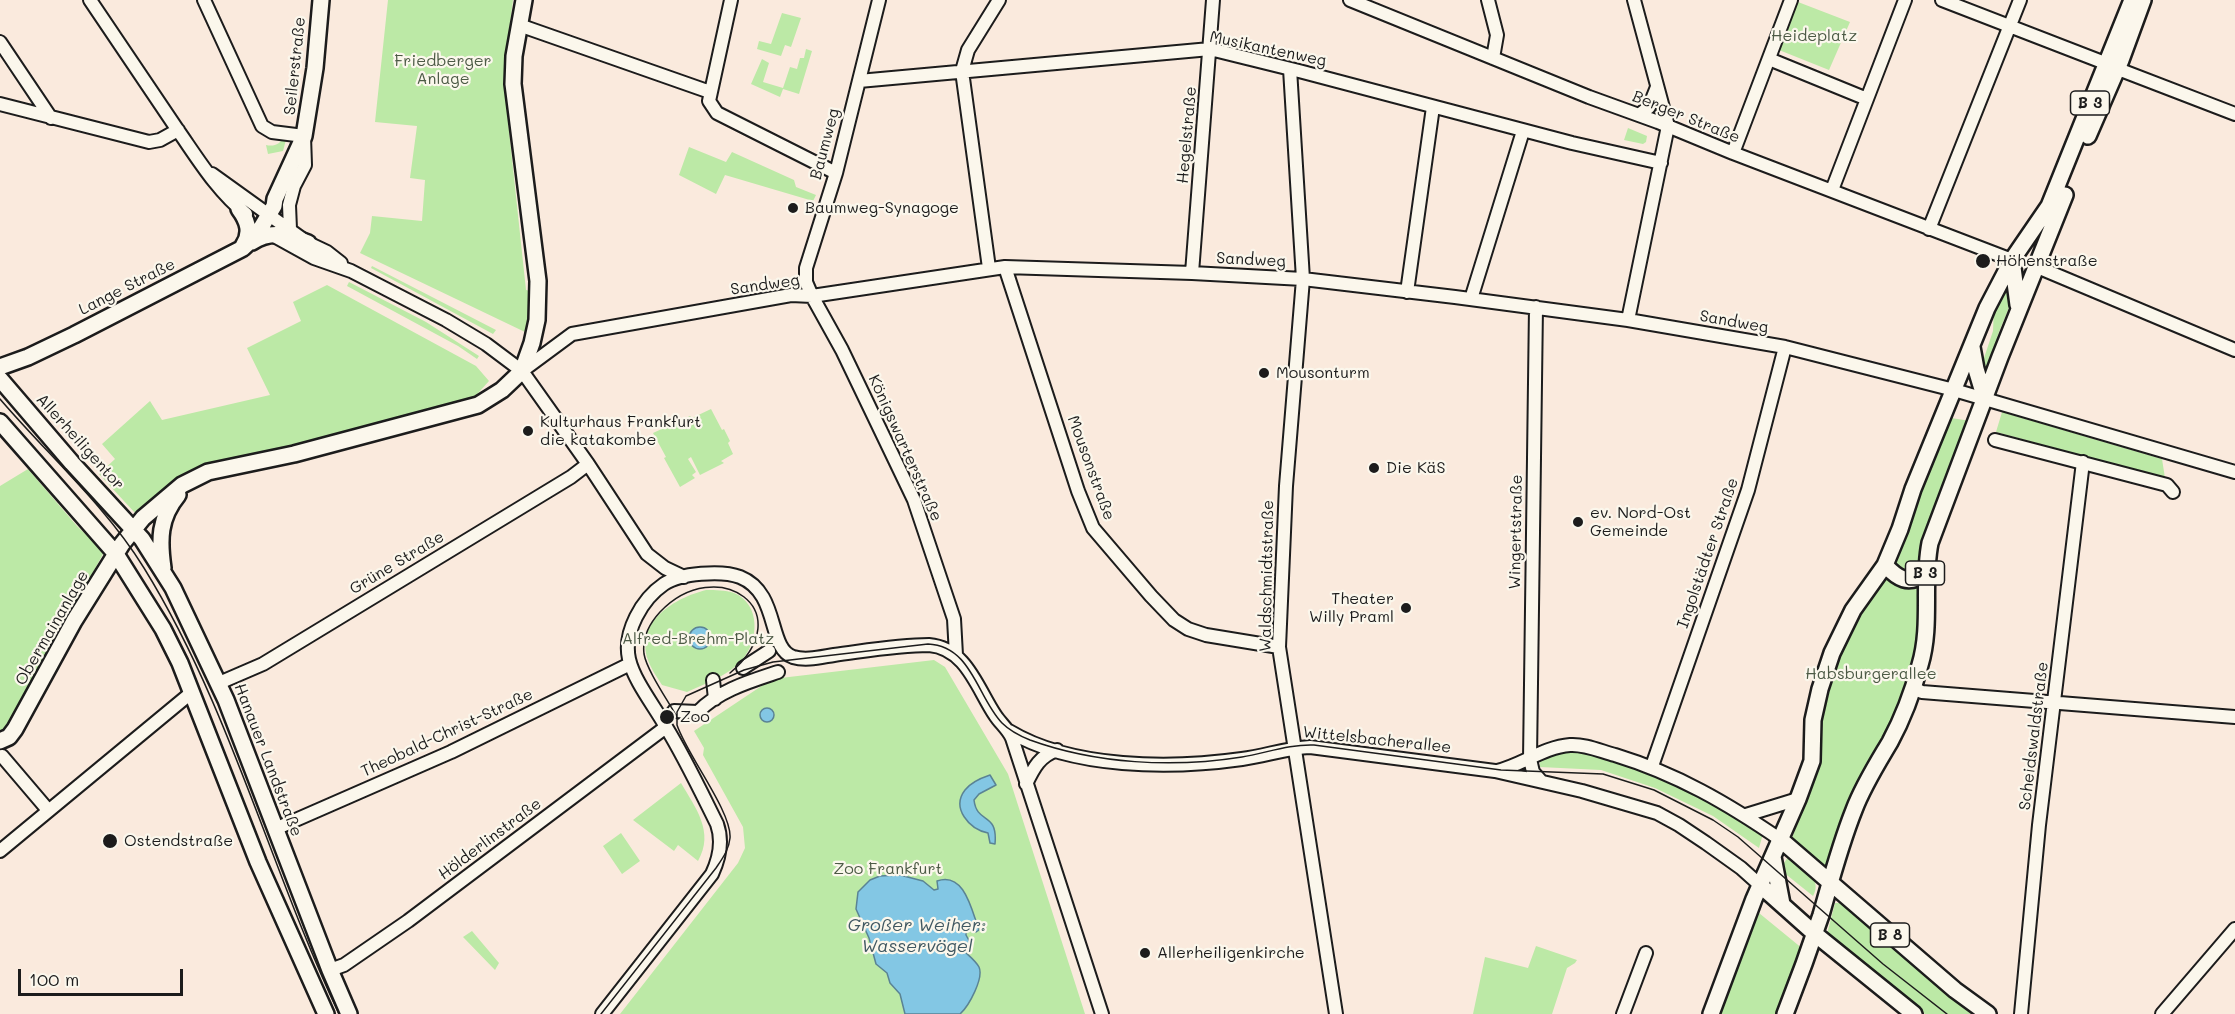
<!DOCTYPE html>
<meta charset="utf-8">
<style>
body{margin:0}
#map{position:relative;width:2235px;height:1014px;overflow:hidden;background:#faeadd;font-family:Mali,sans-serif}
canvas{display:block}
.scale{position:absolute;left:18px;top:969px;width:165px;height:27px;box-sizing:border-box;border:3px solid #1c1c1c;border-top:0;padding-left:8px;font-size:18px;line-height:21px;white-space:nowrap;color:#1c1c1c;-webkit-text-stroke:4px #fbf7ec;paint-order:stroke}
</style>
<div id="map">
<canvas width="2235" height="1014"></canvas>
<div class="scale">100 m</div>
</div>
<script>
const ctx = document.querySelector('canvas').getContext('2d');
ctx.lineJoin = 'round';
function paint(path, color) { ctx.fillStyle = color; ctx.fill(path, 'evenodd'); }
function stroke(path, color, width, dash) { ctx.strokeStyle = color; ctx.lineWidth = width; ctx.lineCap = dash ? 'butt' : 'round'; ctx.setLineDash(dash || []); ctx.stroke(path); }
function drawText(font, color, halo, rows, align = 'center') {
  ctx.font = font + ' Mali,sans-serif'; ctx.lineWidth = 4.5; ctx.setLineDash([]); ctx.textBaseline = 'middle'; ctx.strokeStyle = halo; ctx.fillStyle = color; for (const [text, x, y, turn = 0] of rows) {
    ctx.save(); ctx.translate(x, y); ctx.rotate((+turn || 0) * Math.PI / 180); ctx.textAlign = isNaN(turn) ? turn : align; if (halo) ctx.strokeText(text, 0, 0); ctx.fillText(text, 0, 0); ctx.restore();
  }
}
paint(new Path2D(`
 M388,0H513L505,63V93L526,290L531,291L529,321L525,332L360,253L370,233L372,216L422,221L425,180L410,178L417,126L375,122Z
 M1798,2L1850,22L1829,70L1779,50Z
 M782,13L801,18L791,47L785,45L781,56L757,49L759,41L771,44Z
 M806,49L812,51L799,94L783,89L780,97L751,84L762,59L769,63L763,82L783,88L790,67L797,69L800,58H804Z
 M1628,128L1647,136L1646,142L1643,144L1624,140Z
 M284,136H287L283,151L268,154L266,145C274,147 281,144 284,136Z
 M689,147L726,162L732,152L794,180L796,187L816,195L813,201L725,175L716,194L679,175Z
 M372,266L496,330L493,334L371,268Z
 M349,282L426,322L479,356L477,359L458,346L347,286Z
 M327,285L476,366L489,381L471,401L370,428L246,456L187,473L171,484L140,513L136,514L99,474L115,459L102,444L150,401L162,420L270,395L247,348L301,321L293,302Z
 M2003,290L2013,291C2011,308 2002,322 1997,338C1994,351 1995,363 1985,374L1982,364L1993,331L1994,307Z
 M711,409L722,430L724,429L730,441L728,443L733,454L721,461L724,463L700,475L691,457L688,459L696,472L692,475L695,478L680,487L664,458L666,457L653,433L690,416L692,418Z
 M2002,412L2162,459L2165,478L1996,432Z
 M1951,418L1971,421L1919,569L1909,575L1894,566L1893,560Z
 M28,469L77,526L101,549L103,554L17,711L7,728L0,732V486Z
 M1886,576L1897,584L1920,583V637L1909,682L1885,738L1848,805L1826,869L1791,841L1820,761L1822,707L1845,634Z
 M706,590C716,590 725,590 734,593C761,604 759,641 742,660C728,676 706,683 687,692L662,685C657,677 651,669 648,660C635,621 675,598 706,590Z
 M934,660L945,667L1008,774L1085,1014H620L738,863L745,848L743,827L703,755L704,748L694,731L772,679Z
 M1584,750L1650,770L1764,830L1759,848L1713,816L1655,788L1601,770L1540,767V762C1554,752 1568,752 1584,750Z
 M681,783C695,807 715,832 698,861L678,845L674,851L633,820Z
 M621,833L640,861L622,874L603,846Z
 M1788,857H1792C1803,868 1823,879 1813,896L1783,872L1784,863Z
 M1835,903H1840L1928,978L1977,1014H1925L1827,934Z
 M1759,913L1803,949L1779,1014H1717L1739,953Z
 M472,931L499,963L495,970L463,937Z
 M1536,946L1577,960L1575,963L1567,968L1552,1014H1473L1485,957L1528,968Z`), '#bce9a6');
const water = new Path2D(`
 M689 638a11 11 0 1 1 22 0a11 11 0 1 1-22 0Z
 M760 715a7 7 0 1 1 14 0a7 7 0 1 1-14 0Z
 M990,775L996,785L979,794L974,800C977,825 998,811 995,844L990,843L988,833C969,829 951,808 965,790C971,782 981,778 990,775Z
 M900,875L923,881L934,890L938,889L937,881C965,871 972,912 979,930L976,932L969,929L966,931V935L972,946L963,950C968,955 976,961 979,967C984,978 969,1006 960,1014H905L900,994L890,983L887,973L876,964L869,938L856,909L858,892L870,880L880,876Z`);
paint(water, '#83c7e4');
stroke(water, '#5a8394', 1.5);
const minor = new Path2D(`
 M90,0C119,43 148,86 177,129C198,159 217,191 246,214
 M204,0L262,126L272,132L304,136L305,165L294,186L289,205L290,229L294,244
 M731,0L709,101L717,113L836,173
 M879,0L836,173L806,268V282L812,296L842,350L914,500L954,619L956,655
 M1350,0L1589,97L1658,122L1733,153L2012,260
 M1488,0L1497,35L1493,58
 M1942,0L2105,63
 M519,25L710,92
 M0,42L51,118
 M1769,59L1867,99
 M1290,69L1303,279L1286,486L1279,647L1336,1014
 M2118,69L2235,114
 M859,81L1210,49L1299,71L1572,143L1661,163
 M0,104L149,142L160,140L178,130
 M1639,115L1649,107L1657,87
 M1733,153L1791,0
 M212,174L308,243L327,252L341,263
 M1832,190L1905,0
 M1929,229L2020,0
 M276,237L314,258L351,271L446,320L486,344L522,371L588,464L647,554L665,568L684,577
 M2035,266L2235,350
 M1005,267L1078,491L1093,528L1151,596L1174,620L1188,629L1206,635L1279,647
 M989,268L962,71L968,50L999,0
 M1192,273L1213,0
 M1407,292L1433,107
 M1471,299L1523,131
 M1536,307L1530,759L1533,772L1541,781
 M1628,320L1668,126L1634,0
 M522,371L572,334L791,295L812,296L1005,267L1192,273L1303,279L1455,297L1628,320L1785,347L1954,390L2235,472
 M1995,440L2167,485L2173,492
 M743,668L769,651
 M713,680L715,699
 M219,683L263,664L571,477L588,464
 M1913,688L1922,692L2235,717
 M674,711L698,712C717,691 751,681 778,672
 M1009,731C1072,769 1171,769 1242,759C1265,756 1287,748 1310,747L1495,771L1582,791L1657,813L1679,825L1706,843L1741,868L1760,885
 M2,756L48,810
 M1652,766L1748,490L1785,347
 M1497,771C1522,765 1544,747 1570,745C1585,744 1600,751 1615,755C1677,774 1727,803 1781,840
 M1026,784C1034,767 1040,756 1057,750
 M1746,815L1798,799
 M275,829L451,752L630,664
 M0,851L191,693
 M330,970L344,965L408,921L666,727
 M602,1014L712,874C719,859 723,841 717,824C701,792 685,758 666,727C655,707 634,681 629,659C623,632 642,599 664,584C680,573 722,570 740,577C780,593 767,648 793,657C806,661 821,657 834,655C865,651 897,645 929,645C966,648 977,688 995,715C1000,723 1008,729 1012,738L1102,1014
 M1623,1014L1646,953
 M2021,1014L2039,825L2083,462
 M2162,1014L2235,929`);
const major = new Path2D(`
 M2088,136L2121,60L2143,0
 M239,209C248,221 252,233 243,246
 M252,242C272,229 288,235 308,243
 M2012,260L2018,305
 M1972,347L1976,369L1985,399
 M0,367L28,357L74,335L243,248L256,236L274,206L275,199L304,136L315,68L321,0
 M0,379L72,463L142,539L173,588L226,700L330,970L349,1014
 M0,422L116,554L163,629L180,663L258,862L326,1014
 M1885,565C1898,579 1908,585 1925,574
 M163,568C159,540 159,518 178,495
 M0,741L9,737L15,729L74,621L122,544L143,518L182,485L208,472L294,454L478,405L502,390L522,371L532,343L537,320L538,281L513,84L514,56L524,0
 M1781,840L1955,990L1988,1014
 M1773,857L1782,904
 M1760,885L1815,934L1914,1014
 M1711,1014L1754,899L1798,799L1812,761L1813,720L1820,689L1832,653L1853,610L1885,565L1900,529L1913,489L1987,308L2012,260L2049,206L2132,0
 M1785,1014C1798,981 1810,948 1821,915C1831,880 1840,845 1854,810C1863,786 1877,764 1890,742C1903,718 1913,691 1920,665C1932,625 1922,583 1930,543L2000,357L2065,195`);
stroke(minor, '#1c1c1c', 16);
stroke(major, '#1c1c1c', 20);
stroke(minor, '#fbf7ec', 12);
stroke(major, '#fbf7ec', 15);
stroke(new Path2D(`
 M0,399C48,455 105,505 144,568C230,707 270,868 339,1014
 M678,719C669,702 647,671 644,654C642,638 649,624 660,612C717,552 803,611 730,673
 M601,1014L716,868C722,859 729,850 730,838C732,812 687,755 677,725V712L686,696L744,670L773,662L928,644C972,646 977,697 1002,723C1010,731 1020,736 1030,740C1096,764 1173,768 1242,757C1266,753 1290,744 1314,745L1501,770L1603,774L1654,790L1713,820L1738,837L1883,964L1947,1014`), '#1c1c1c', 1.5);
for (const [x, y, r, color] of [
 [793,208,6,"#1c1c1c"],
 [1983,261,8,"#1c1c1c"],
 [1264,373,6,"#1c1c1c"],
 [528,431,6,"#1c1c1c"],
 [1374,468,6,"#1c1c1c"],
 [1578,522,6,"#1c1c1c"],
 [1406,608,6,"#1c1c1c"],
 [667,717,8,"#1c1c1c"],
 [110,841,8,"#1c1c1c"],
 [1145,953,6,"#1c1c1c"]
]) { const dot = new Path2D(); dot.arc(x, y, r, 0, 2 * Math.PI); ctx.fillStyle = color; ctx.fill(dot); stroke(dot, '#fbf7ec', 2); }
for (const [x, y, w] of [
 [2090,103,39],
 [1925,573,39],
 [1890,935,39]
]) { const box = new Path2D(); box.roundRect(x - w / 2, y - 12, w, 24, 4.5); ctx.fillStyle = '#fbf7ec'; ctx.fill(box); stroke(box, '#1c1c1c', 1.5); }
drawText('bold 15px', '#1c1c1c', null, [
 ["B 3",2090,103],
 ["B 3",1925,573],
 ["B 8",1890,935]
]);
drawText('16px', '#4c5a45', '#fbf7ec', [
 ["Heideplatz",1814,36],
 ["Friedberger",443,61],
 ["Anlage",443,79],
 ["Alfred-Brehm-Platz",698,639],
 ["Habsburgerallee",1871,674],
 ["Zoo Frankfurt",888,869]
]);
drawText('16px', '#1c1c1c', '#fbf7ec', [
 ["Musikantenweg",1268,49,12],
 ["Seilerstraße",295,66,-84],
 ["Berger Straße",1686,117,22],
 ["Hegelstraße",1187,135,-85],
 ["Baumweg",825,144,-75],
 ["Sandweg",1251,260,3],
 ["Sandweg",765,285,-8],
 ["Lange Straße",127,287,-27],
 ["Sandweg",1734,322,10],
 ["Allerheiligentor",80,442,48],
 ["Königswarterstraße",905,448,66],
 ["Mousonstraße",1091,468,70],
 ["Wingertstraße",1516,532,-89],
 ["Ingolstädter Straße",1708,553,-71],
 ["Grüne Straße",397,563,-31],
 ["Waldschmidtstraße",1267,576,-89],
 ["Obermainanlage",52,628,-60],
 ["Theobald-Christ-Straße",447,733,-25],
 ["Scheidswaldstraße",2034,736,-83],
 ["Wittelsbacherallee",1377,740,6],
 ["Hanauer Landstraße",268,760,69],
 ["Hölderlinstraße",490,839,-37]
]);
drawText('16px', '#1c1c1c', '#fbf7ec', [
 ["Baumweg-Synagoge",805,208],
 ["Höhenstraße",1996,261],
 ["Mousonturm",1276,373],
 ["Kulturhaus Frankfurt",540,422],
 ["die katakombe",540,440],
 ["Die KäS",1386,468],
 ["ev. Nord-Ost",1590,513],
 ["Gemeinde",1590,531],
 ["Theater",1394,599,"right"],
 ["Willy Praml",1394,617,"right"],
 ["Zoo",680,717],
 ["Ostendstraße",124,841],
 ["Allerheiligenkirche",1157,953]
], 'left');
drawText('italic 18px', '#405862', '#fbf7ec', [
 ["Großer Weiher:",917,925],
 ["Wasservögel",917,946]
]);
</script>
